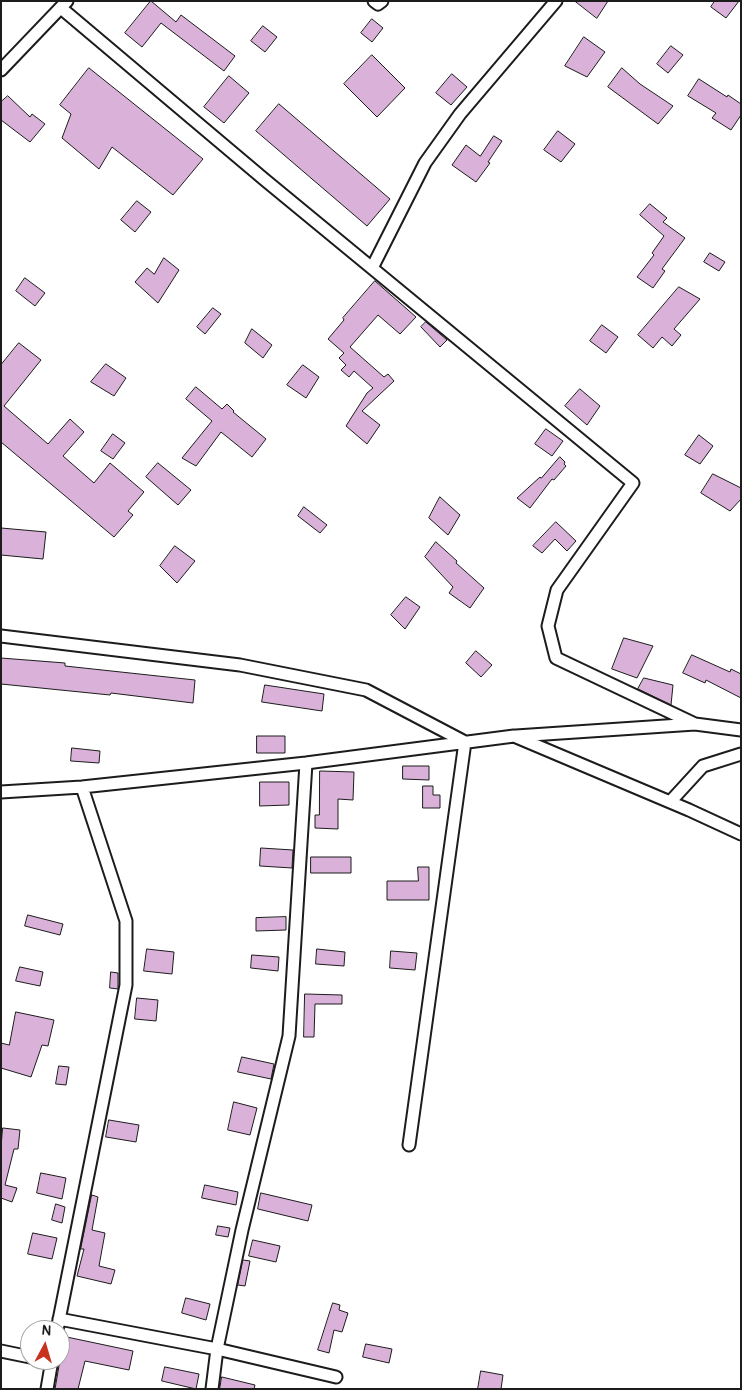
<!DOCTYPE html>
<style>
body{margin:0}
#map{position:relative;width:742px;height:1390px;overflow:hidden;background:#fff;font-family:Pangolin,sans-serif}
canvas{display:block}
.frame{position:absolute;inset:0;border:2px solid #1c1c1c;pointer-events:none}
.north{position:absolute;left:20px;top:1320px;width:50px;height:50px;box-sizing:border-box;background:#fff;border:1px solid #a4a4a4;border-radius:50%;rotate:6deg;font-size:14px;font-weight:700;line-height:20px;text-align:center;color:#1c1c1c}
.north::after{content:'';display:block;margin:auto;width:18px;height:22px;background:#c8321e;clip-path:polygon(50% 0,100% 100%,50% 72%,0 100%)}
</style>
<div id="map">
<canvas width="742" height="1390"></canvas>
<div class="frame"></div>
<div class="north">N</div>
</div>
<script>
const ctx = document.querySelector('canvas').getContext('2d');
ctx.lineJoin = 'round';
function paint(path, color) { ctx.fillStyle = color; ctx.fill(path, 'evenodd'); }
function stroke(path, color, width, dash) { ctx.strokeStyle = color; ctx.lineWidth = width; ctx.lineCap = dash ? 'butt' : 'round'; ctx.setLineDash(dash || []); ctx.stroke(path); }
const building = new Path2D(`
 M151,1L176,22L181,15L235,56L224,71L161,23L142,47L125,33Z
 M575,1H608L597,18Z
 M715,1H739L726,18L711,7Z
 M372,19L383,28L372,42L361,33Z
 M263,26L277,37L265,52L251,41Z
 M584,37L605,52L587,77L565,66Z
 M671,46L683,55L668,73L657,64Z
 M372,55L405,88L377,117L344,84Z
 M89,68L203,159L173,195L112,147L99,169L62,138L71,114L60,105Z
 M622,68L640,84L673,106L658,124L608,87Z
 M452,74L467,87L451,105L436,93Z
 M229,76L249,93L224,123L204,107Z
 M699,79L727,97L728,95L741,104V115L731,130L712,118L716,113L688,96Z
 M8,96L30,117L32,114L45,124L30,142L1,120V102Z
 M279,104L390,199L367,226L256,131Z
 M558,131L575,144L561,162L544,150Z
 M494,136L502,141L488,162L490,163L476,182L452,165L466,145L480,156Z
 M137,201L151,212L135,232L121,220Z
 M650,204L667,218L663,222L685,238L662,269L665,271L653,288L637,277L654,255L652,253L664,236L640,215Z
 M710,253L725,262L719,271L704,262Z
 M164,258L179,270L158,303L135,282L147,268L154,274Z
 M25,278L45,293L35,306L16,291Z
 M375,281L416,317L400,334L378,315L350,347L384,377L388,374L394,381L362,411L380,425L367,444L346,426L367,393L373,388L354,371L349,377L341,370L346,365L339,358L344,353L328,339L344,320L343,318Z
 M679,287L700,299L674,329L681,335L672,346L662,337L653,348L638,335Z
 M213,308L221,314L205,334L197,327Z
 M426,322L447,340L440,347L421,327Z
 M602,325L618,337L606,353L590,341Z
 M252,329L272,345L263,358L245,343Z
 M19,343L41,360L4,406L48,444L70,419L84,432L63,456L94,483L110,463L144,492L128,511L133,515L114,537L1,442V365Z
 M106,364L126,378L114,396L91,382Z
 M303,365L319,377L306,398L287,385Z
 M196,387L222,409L227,404L234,411L233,412L266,439L252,457L221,432L196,466L182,458L212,421L186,399Z
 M580,389L600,406L587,425L565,406Z
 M546,429L563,441L552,456L535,444Z
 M113,434L125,443L113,459L101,451Z
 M699,435L713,446L700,464L685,455Z
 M560,457L565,462L564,464L566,466L554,480L552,479L530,508L517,498L540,477L541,478Z
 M158,463L191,490L178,505L146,477Z
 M713,474L741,488V499L730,511L701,493Z
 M440,497L460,515L448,535L429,518Z
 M304,507L327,525L320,533L298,516Z
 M556,522L576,541L567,551L555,539L542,553L533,546Z
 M1,528L46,532L43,559L1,555Z
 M436,542L457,561L456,563L484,588L470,608L449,593L453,587L425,557Z
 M175,546L195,561L177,583L160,566Z
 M406,597L420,607L405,629L391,615Z
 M624,638L653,646L637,678L612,669Z
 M476,651L492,665L481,677L466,663Z
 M692,655L730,672L731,669L741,674V698L706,680L705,683L683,673Z
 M1,658L65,663V666L195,680L193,703L111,693L110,695L1,684Z
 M644,678L673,685L671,705L638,689Z
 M265,685L324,694L322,711L262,702Z
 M257,736H285V753H257Z
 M72,748L100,751L99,763L71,761Z
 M403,766H429V780L403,779Z
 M320,771L354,772L353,800L338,799V829L315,828V815H319Z
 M260,782H289V805L260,806Z
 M423,786H433V795H440V808H423Z
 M261,848L293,850L292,868L260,866Z
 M311,857H351V873H311Z
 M418,867H429V900H387V881H418Z
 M28,915L63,924L60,935L25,926Z
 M286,917V930L256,931V918Z
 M147,949L174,952L172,974L144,971Z
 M317,949L345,952L344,966L316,964Z
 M391,951L417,953L415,970L390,968Z
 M252,955L279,957L278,971L251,968Z
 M20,967L43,972L40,986L16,981Z
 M111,972L118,973V989L110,988Z
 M305,994L342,995V1004H315L314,1037H304Z
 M137,998L158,1000L156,1021L135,1019Z
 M16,1012L54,1020L48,1046L42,1045L31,1077L1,1068V1043L9,1045Z
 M242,1057L274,1064L271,1079L238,1072Z
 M59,1066L69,1067L66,1085L56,1084Z
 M234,1102L257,1108L250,1135L228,1130Z
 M109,1120L139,1125L136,1142L106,1137Z
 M3,1128L20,1130L18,1149H14L5,1185L17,1188L12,1202L1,1198V1147Z
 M41,1173L66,1178L62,1199L37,1193Z
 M205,1185L238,1192L236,1205L202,1198Z
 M261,1193L312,1205L308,1221L258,1209Z
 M92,1195L98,1197L92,1230L105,1233L99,1266L115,1270L111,1284L77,1276L84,1249H81Z
 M56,1204L65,1207L62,1223L52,1220Z
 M218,1226L230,1228L228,1237L216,1235Z
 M33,1233L57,1238L52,1259L28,1254Z
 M253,1240L280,1246L276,1262L249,1256Z
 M243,1260L250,1261L245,1286L238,1285Z
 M186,1298L210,1304L206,1320L182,1313Z
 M333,1303L340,1305L339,1310L348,1313L342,1332L334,1330L329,1353L318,1350Z
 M62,1336L133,1351L129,1370L85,1361L78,1389H55L60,1360Z
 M366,1344L392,1349L389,1363L363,1357Z
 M165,1367L199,1374L196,1389L162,1381Z
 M481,1371L503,1375L501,1389H478Z
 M222,1377L255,1385L254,1389H220Z`);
paint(building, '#dab2d9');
stroke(building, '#1c1c1c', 1);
const street = new Path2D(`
 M374,1L378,4L382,1
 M61,8L265,180L633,483L557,590L548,626L556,658L695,724
 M1,70L67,1
 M372,268L425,163L460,114L556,1
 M1,636L240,665L366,690L465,742L409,1145
 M516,736L695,724L741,730
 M1,792L82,787L306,763L514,736L689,810L741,834
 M670,802L703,766L741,754
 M59,1319L217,1349L336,1377
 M57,1330L126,985V921L82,787
 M1,1351L30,1357
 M47,1389L52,1360
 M212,1389L217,1349L242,1230L289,1036L306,763`);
stroke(street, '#1c1c1c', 15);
stroke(street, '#fff', 11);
</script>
